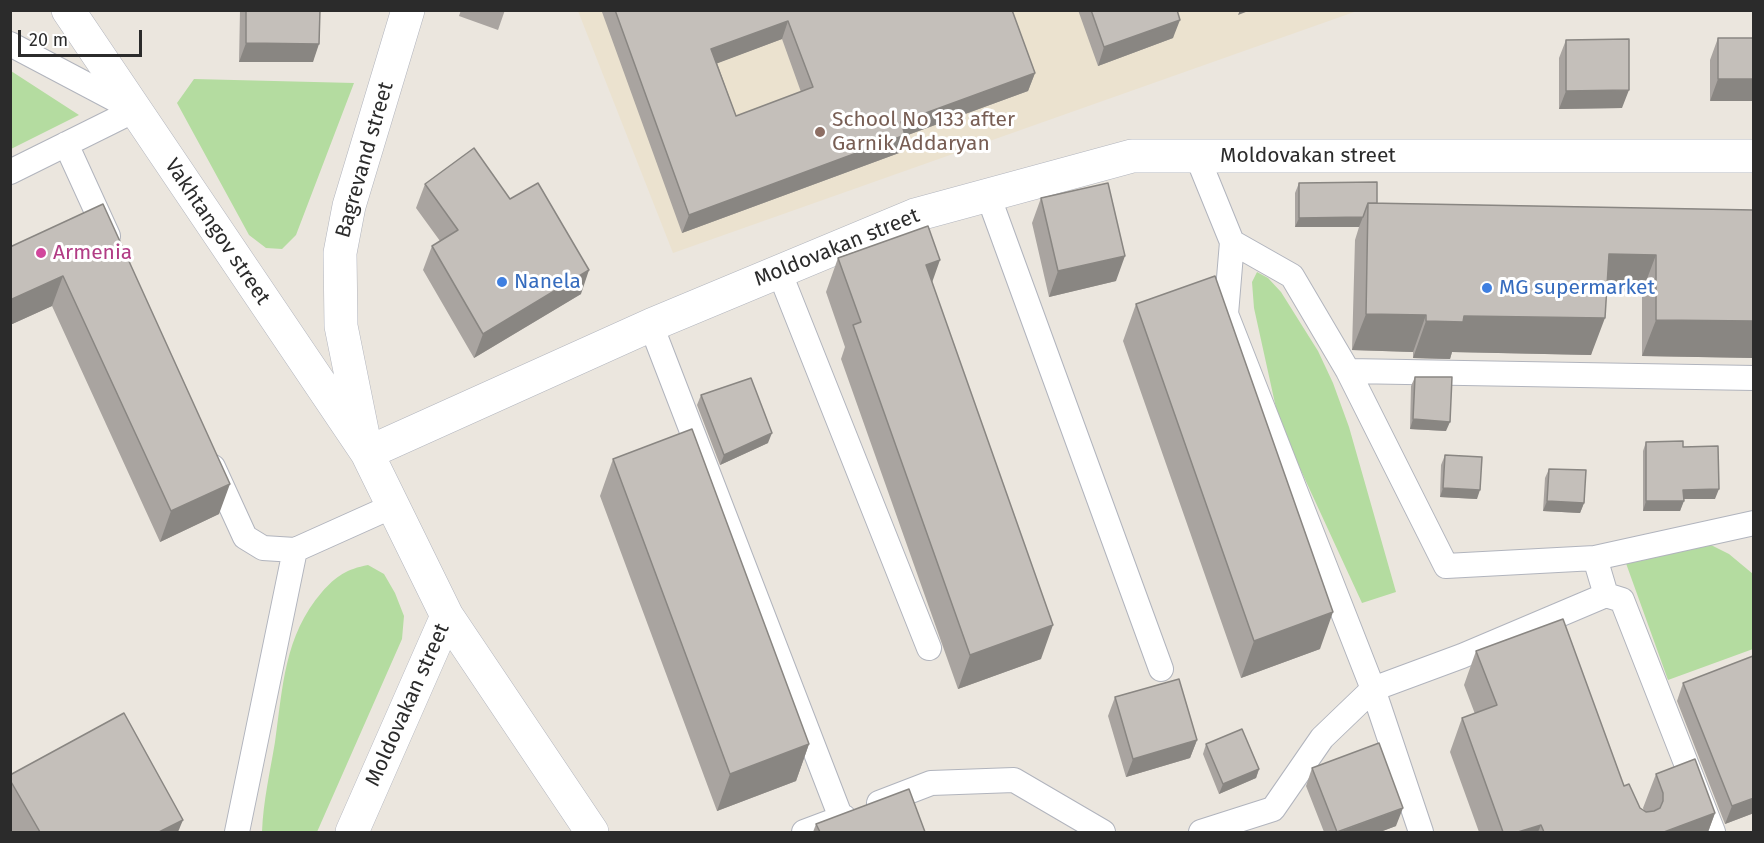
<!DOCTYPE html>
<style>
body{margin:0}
#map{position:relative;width:1764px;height:843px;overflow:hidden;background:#ebe6de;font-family:"Fira Sans",sans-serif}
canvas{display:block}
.frame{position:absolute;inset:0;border:12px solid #2b2b2b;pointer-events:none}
.scale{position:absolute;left:18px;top:30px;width:124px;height:27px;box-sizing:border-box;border:3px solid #2b2b2b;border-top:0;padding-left:8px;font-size:18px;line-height:21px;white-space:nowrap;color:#2b2b2b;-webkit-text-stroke:4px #fff;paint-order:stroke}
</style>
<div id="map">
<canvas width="1764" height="843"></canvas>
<div class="frame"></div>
<div class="scale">20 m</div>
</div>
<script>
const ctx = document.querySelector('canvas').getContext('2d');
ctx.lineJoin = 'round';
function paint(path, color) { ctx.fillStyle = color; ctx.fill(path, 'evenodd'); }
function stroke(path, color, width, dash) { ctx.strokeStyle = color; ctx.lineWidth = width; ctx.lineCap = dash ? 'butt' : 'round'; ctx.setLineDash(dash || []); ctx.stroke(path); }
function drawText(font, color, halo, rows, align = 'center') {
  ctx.font = font + ' "Fira Sans",sans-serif'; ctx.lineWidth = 6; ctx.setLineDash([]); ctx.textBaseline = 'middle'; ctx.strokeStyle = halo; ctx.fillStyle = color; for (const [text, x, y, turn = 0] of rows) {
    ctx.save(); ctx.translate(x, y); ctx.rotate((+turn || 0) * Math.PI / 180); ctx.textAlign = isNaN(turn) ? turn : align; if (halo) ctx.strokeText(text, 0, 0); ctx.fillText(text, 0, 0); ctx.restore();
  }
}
paint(new Path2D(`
 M578,11H1357L673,253Z`), '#ebe2cf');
paint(new Path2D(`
 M11,71L79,115L11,149Z
 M194,79L354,83L296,235L282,249L266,248L249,235L177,103Z
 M1257,272L1268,278L1281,292L1318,351L1333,383L1349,427L1396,592L1362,603L1292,451L1276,408L1254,308L1252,282Z
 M1697,538L1729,554L1753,574V649L1668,680L1623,555Z
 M368,565L384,574L395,593L404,616L402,639L317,832H262C263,802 270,772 275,742C283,687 284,636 322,592C336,576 347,569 368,565Z`), '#b4dca0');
const service = new Path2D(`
 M10,44L133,109
 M66,144L108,236
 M1197,156L1232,242L1292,276L1348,371L1446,566L1595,558
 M10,172L135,110
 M988,195L1161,669
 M1232,242L1226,314L1373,689L1421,832
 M779,271L929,648
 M651,325L841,818
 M1348,371L1754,378
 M213,467L245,537L263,548L295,550L393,506
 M1606,595L1622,600L1713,832
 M879,803L931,783L1014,780L1103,832
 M237,832L295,550
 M804,832L844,817
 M1201,832L1273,809L1322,738L1373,689L1462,656L1606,595L1595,558L1754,523`);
const tertiary = new Path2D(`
 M68,10L367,453L447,616L592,832
 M364,440L341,326L340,253L349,206L408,10
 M367,453L651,325L915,215L1132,156H1754
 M352,832L447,616`);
stroke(service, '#b1b4bd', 26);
stroke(tertiary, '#b1b4bd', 34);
stroke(service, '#fff', 24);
stroke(tertiary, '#fff', 33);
paint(new Path2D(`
 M240,10H320L313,62H239Z
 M461,10H505L498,30L459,16Z
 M602,10H1012L1035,73L1028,91L905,136L899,153L682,233L602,12ZM782,39L801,92L736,116L717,63Z
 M1078,10H1177L1173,38L1098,66Z
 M1718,38H1754L1710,101V60Z
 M1566,40L1622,108L1559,109V58Z
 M1299,183L1377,203L1754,210V358L1642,356V292L1607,291L1591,355L1452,352L1450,359L1413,358V352L1352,350L1355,240L1359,227H1295V193Z
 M425,184L510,199L581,294L474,358L423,270L432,246L440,241L416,208Z
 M1041,198L1116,281L1049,297L1032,223Z
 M103,204L219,514L160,542L52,306L10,325Z
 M838,258L932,283L1041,659L958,689L841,359L845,347L826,292Z
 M1136,304L1320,649L1241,678L1123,341Z
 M1415,377L1446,431L1410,429L1411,386Z
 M701,395L768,443L720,465L697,405Z
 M1646,442L1683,447L1715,499H1684L1680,511H1643V451Z
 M1445,455L1477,499L1440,497L1441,465Z
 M613,459L809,744L796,781L717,811L600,496Z
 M1549,469L1584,503L1580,513L1543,511L1545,478Z
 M1476,651L1624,786L1640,808L1644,811L1643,808L1656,774L1715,813L1708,832H1479L1450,752L1462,718L1475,714L1464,685Z
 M1754,657V813L1725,824L1677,701L1683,683Z
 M1115,697L1197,740L1190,758L1126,777L1108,716Z
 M1206,744L1259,769L1256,778L1219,794L1203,754Z
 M1312,768L1396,826L1380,832H1324L1306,786Z
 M10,775L178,832H10Z
 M816,824L925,832H813Z`), '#a9a4a0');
paint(new Path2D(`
 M1240,10H1251L1238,15Z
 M1180,20L1173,38L1098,66L1104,47Z
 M788,21L782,39L705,68L711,49Z
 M246,43L319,44L313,62H239Z
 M1035,73L1028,91L905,136L899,153L682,233L689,215L901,122Z
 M1718,79H1754V101H1710Z
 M1629,90L1622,108L1559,109L1566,91Z
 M1363,217L1359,227H1295L1299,218Z
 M1609,254L1656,255L1642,292L1596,290Z
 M1125,256L1116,281L1049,297L1058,271Z
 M940,260L928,294L926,265Z
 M589,270L581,294L474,358L483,334Z
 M63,276L52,306L10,325V300Z
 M1366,314L1426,315L1413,352L1352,350Z
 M1464,316L1605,318L1591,355L1452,352L1450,359L1413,358L1426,321Z
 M1656,320L1754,321V358L1642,356Z
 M1413,419L1450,422L1446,431L1410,429Z
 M772,433L768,443L720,465L724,455Z
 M230,484L219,514L160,542L171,511Z
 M1443,488L1480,490L1477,499L1440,497Z
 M1719,489L1715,499H1680L1683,490Z
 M1547,501L1584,503L1580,513L1543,511Z
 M1646,501H1684L1680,511H1643Z
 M1333,612L1320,649L1241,678L1254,641Z
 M1053,625L1041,659L958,689L970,655Z
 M1197,740L1190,758L1126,777L1133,759Z
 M809,744L796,781L717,811L730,774Z
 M1259,769L1256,778L1219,794L1223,784Z
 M1754,798V813L1725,824L1732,806Z
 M1403,808L1396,826L1380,832H1339Z
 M1715,813L1708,832H1664Z
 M183,820L178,832H159Z
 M1541,825L1538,832H1518Z`), '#898682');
const building = new Path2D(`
 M246,10H320L319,44L246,43Z
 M615,10H1012L1035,73L901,122L905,135L689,215ZM788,21L813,87L736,116L711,49Z
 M1091,10H1177L1180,20L1104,47Z
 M1718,38H1754V79H1718Z
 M1629,39V90L1566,91V40Z
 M474,148L510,199L538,183L589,270L483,334L432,246L458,230L425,184Z
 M1377,182V203H1368L1363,217L1299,218V183Z
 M1108,183L1125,256L1058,271L1041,198Z
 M1368,203L1754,210V321L1656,320V255L1609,254L1605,318L1464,316L1463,322L1426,321V315L1366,314Z
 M103,204L230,484L171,511L63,276L10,300V247Z
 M928,226L940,260L926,265L1053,625L970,655L853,325L861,322L838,258Z
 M1215,276L1333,612L1254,641L1136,304Z
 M1415,377H1452L1450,422L1413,419Z
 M751,378L772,433L724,455L701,395Z
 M692,429L809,744L730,774L613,459Z
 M1683,441V447L1718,446L1719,489L1683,490L1684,501H1646V442Z
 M1445,455L1482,457L1480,490L1443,488Z
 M1549,469L1586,470L1584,503L1547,501Z
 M1563,619L1624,786L1629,784L1640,808L1646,812L1654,811L1660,808L1663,801V793L1656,774L1695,759L1715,813L1664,832H1544L1541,825L1518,832H1503L1462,718L1497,705L1476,651Z
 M1753,656L1754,798L1732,806L1683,683Z
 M1179,679L1197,740L1133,759L1115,697Z
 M124,713L183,820L159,832H40L10,780V775Z
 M1242,729L1259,769L1223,784L1206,744Z
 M1379,743L1403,808L1337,832L1312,768Z
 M909,789L925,832H820L816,824Z`);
paint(building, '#c4bfba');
stroke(building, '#898682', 1.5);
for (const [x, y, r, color] of [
 [820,132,6,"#8d6e63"],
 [41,253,6,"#d1479c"],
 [502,282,6,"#3f7fe0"],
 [1487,288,6,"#3f7fe0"]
]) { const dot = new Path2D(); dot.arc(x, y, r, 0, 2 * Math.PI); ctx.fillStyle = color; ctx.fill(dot); stroke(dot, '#fff', 2); }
drawText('21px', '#785e54', '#fff', [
 ["School No 133 after",832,120],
 ["Garnik Addaryan",832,144]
], 'left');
drawText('21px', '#2b2b2b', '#fff', [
 ["Moldovakan street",1308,156],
 ["Bagrevand street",365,160,-74],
 ["Vakhtangov street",217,232,56],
 ["Moldovakan street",837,248,-22],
 ["Moldovakan street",408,705,-66]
]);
drawText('21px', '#b23c85', '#fff', [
 ["Armenia",53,253]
], 'left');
drawText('21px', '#366cbe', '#fff', [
 ["Nanela",514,282],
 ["MG supermarket",1499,288]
], 'left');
</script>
